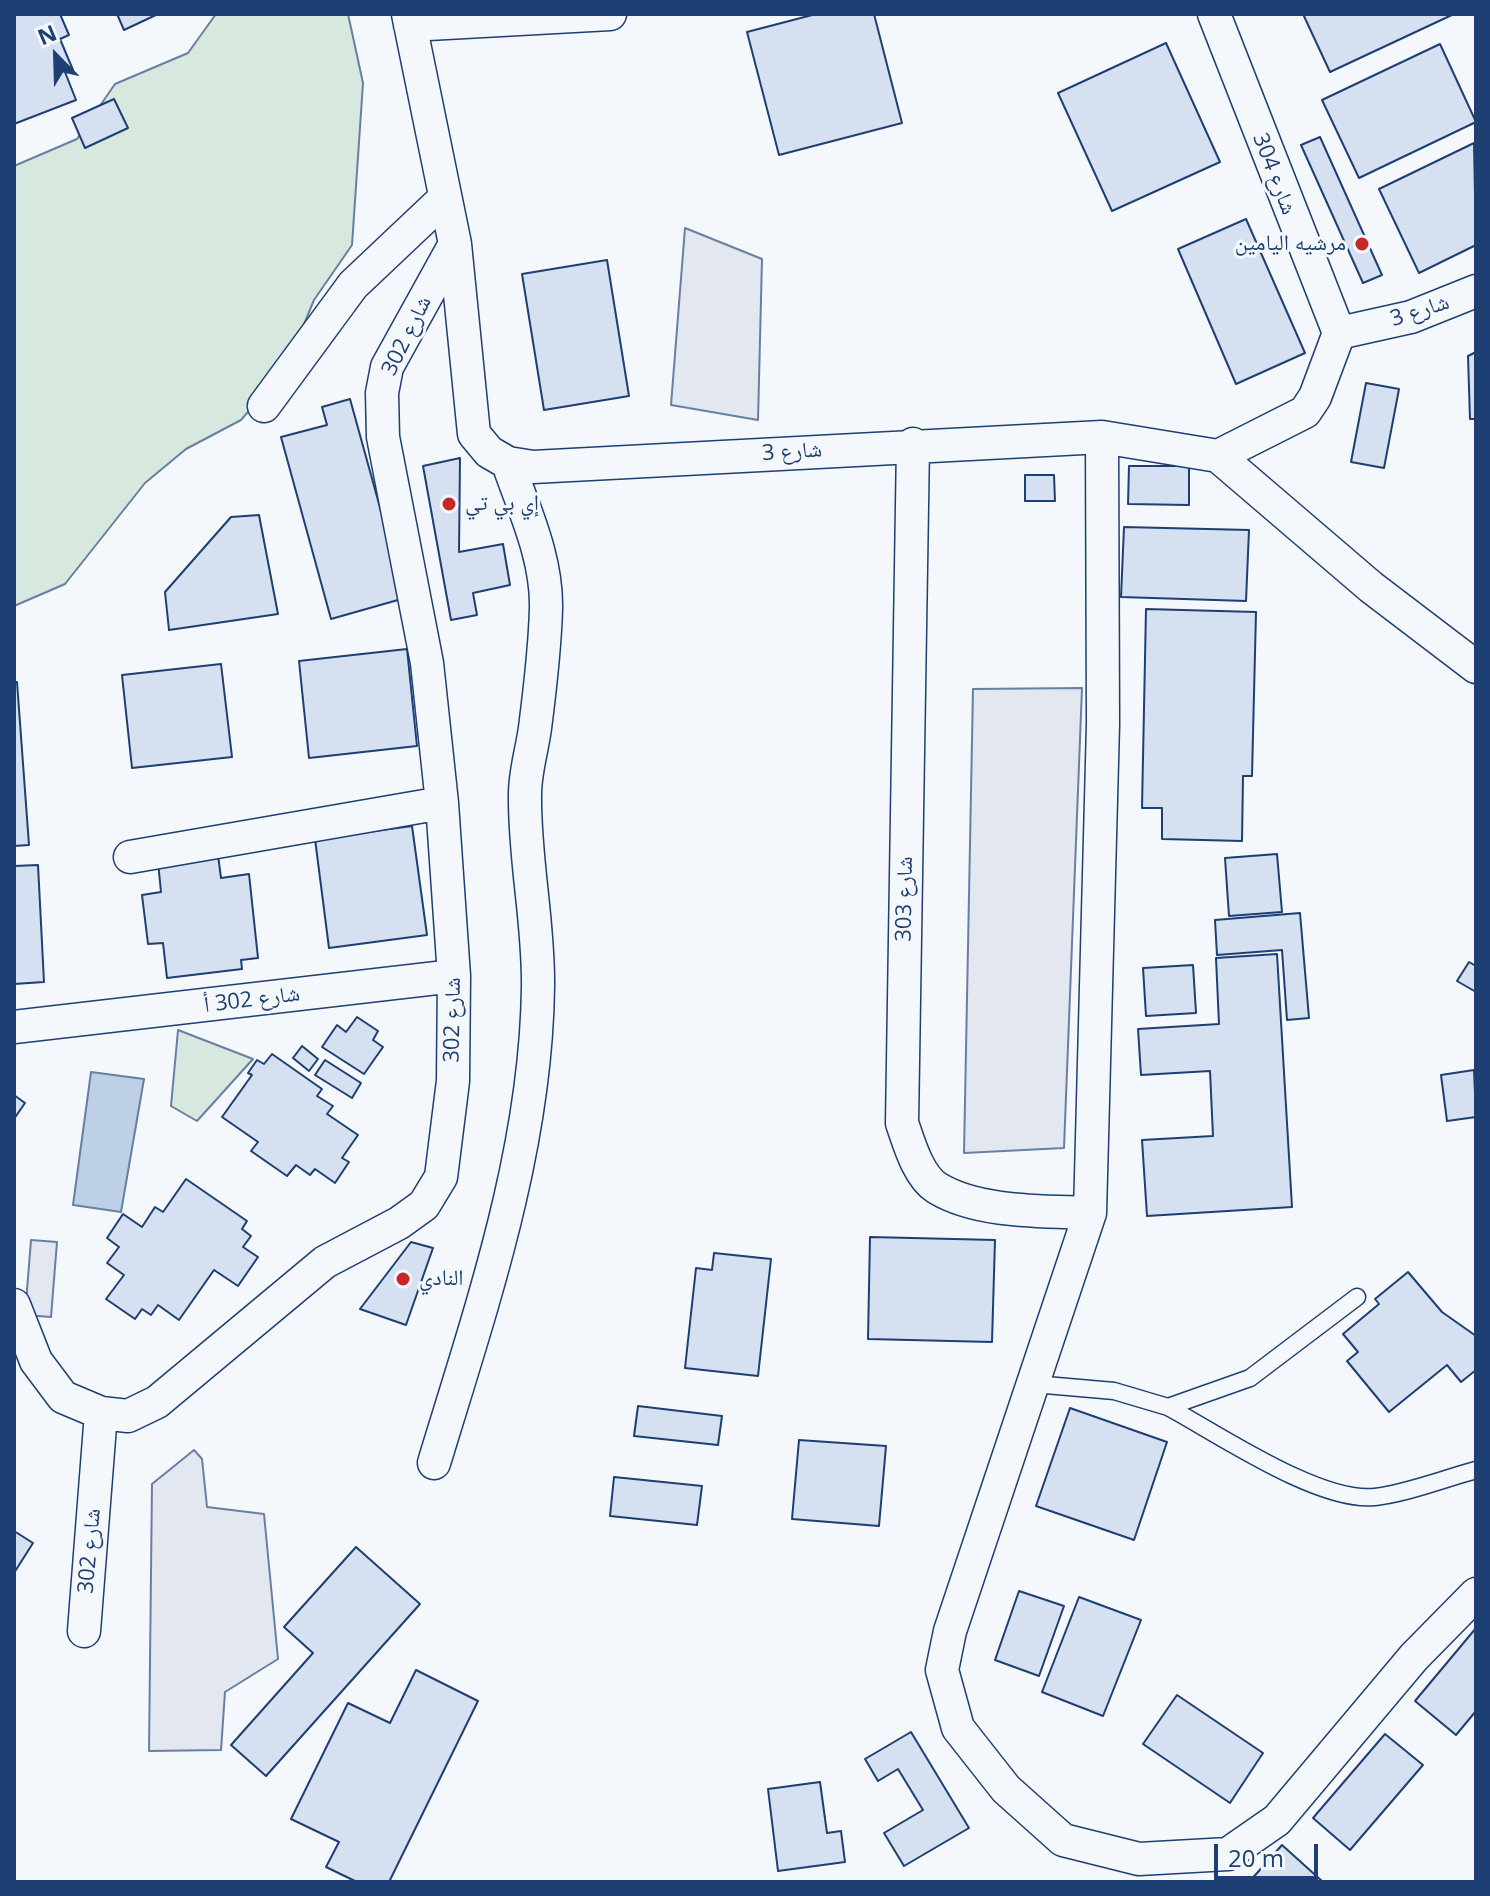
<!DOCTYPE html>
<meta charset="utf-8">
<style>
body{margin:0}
#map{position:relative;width:1490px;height:1896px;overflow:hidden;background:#f4f7fb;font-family:"Open Sans",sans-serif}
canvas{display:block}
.frame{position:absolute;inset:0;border:16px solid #1d3f73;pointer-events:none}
.north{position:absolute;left:16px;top:16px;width:80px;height:80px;-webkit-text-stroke:6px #f4f7fb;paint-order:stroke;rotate:337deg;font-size:22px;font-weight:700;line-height:32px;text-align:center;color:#1d3f73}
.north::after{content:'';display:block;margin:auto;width:28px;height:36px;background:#1d3f73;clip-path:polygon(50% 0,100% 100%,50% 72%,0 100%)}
.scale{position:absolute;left:1214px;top:1844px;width:104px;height:36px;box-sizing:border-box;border:4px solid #1d3f73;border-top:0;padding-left:10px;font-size:24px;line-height:28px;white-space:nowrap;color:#1d3f73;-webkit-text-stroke:6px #f4f7fb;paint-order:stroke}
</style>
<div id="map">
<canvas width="1490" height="1896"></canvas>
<div class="frame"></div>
<div class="north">N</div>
<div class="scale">20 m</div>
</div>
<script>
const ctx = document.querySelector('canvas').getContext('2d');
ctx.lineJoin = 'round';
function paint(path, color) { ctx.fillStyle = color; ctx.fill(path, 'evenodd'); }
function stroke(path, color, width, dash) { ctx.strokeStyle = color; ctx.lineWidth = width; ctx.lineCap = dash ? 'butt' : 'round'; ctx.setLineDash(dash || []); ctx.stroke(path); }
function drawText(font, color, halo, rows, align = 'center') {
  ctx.font = font + ' "Open Sans","Noto Naskh Arabic",sans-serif'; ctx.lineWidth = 6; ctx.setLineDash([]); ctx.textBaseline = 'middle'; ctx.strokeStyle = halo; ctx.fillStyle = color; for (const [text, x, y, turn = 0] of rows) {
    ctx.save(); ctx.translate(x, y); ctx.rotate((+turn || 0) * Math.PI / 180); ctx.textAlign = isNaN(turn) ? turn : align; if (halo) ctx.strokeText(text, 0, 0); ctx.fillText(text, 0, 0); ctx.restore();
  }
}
const green = new Path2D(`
 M216,14H348L363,83L352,245L314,300L286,368L241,420L186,449L145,483L65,584L14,606V166L77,139L115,84L188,53Z
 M178,1030L253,1059L197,1121L171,1106Z`);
paint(green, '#d7e8df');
stroke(green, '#687fa3', 2);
const parking = new Path2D(`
 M685,228L762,259L758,420L671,405Z
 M1082,688L1064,1148L964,1153L973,689Z
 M31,1240L57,1242L51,1317L25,1315Z
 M194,1450L202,1459L207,1507L264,1514L278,1659L225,1692L221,1750L149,1751L152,1484Z`);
paint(parking, '#e3e8f0');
stroke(parking, '#687fa3', 2);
const water = new Path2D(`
 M91,1072L144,1079L121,1212L73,1205Z`);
paint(water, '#bed0e5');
stroke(water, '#687fa3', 2);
const building = new Path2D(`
 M14,14H60L69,35L60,39L73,70L65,72L76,100L14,124Z
 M117,14H158L124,30Z
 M816,14H874L902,123L779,155L747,32Z
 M1303,14H1454L1330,72Z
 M1166,43L1220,162L1112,211L1058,93Z
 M1440,44L1476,122L1359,178L1322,100Z
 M114,99L128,128L85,148L72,118Z
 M1320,137L1382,275L1363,283L1301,145Z
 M1474,143L1476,245L1419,273L1379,189Z
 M1246,219L1305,353L1236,384L1178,249Z
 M607,260L629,396L544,410L522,274Z
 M1476,352V419H1470L1468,356Z
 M1366,383L1399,389L1384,468L1351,462Z
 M350,399L405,598L331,619L281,437L327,425L322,407Z
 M460,458L459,552L503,544L510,585L473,593L477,615L451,620L423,466Z
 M1129,466H1189V505L1128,504Z
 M1025,475H1054L1055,501H1025Z
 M259,515L278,614L169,630L165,592L231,517Z
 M1124,527L1249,530L1246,601L1121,597Z
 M1146,609L1256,612L1252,776H1243L1242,841L1162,839V808H1142Z
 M407,649L417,746L309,758L299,661Z
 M221,664L232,757L132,768L122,675Z
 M14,682H17L29,845L14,846Z
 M412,826L427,935L329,948L315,839Z
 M1277,854L1282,912L1229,916L1225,858Z
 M218,855L221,878L249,874L258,958L241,960L242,969L167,978L163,943L148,944L142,895L161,892L158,862Z
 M38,865L44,982L14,984V866Z
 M1300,913L1309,1018L1287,1020L1282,950L1217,955L1215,920Z
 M1277,954L1292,1207L1147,1216L1142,1140L1213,1136L1210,1071L1141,1075L1138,1029L1219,1024L1216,958Z
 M1469,962L1476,966V992L1457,981Z
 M1193,965L1196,1013L1146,1016L1143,968Z
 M357,1017L378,1031L373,1040L383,1047L364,1074L322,1047L337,1025L346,1032Z
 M302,1046L318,1059L309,1071L293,1058Z
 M272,1054L322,1089L317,1096L333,1106L327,1114L358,1135L342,1158L349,1162L335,1183L315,1169L310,1175L296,1165L287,1176L251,1151L258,1142L222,1117L252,1075L248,1073L257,1060L264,1064Z
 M325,1060L361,1083L352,1098L315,1075Z
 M1474,1070L1476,1117L1447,1121L1441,1075Z
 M14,1095L25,1103L14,1119Z
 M186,1179L247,1221L242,1229L251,1236L243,1247L258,1257L238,1286L214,1270L179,1320L158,1305L151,1315L142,1309L135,1319L106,1299L124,1275L107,1263L119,1247L107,1238L123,1214L142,1227L155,1207L163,1212Z
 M870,1237L995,1240L992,1342L868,1339Z
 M411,1242L433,1248L406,1325L360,1309Z
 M714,1253L771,1259L758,1376L685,1368L696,1268L712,1270Z
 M1408,1272L1442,1312L1476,1336V1370L1461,1382L1447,1365L1389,1412L1347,1361L1358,1352L1343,1334L1379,1304L1375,1299Z
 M638,1406L722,1416L718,1445L634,1436Z
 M1070,1408L1167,1442L1134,1540L1036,1506Z
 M799,1440L886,1446L879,1526L792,1519Z
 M614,1477L702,1486L697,1525L610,1516Z
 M14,1531L33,1543L14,1573Z
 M356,1547L420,1604L266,1776L231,1745L313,1653L284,1627Z
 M1019,1591L1064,1606L1039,1676L995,1660Z
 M1079,1597L1141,1620L1103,1716L1042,1692Z
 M1476,1628V1711L1456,1735L1415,1701Z
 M416,1670L478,1701L389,1882H357L326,1867L339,1842L291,1819L348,1703L390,1723Z
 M1177,1695L1263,1753L1230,1803L1143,1744Z
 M911,1732L969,1828L904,1866L884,1833L923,1810L898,1769L878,1781L865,1759Z
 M1385,1734L1423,1765L1350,1850L1313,1818Z
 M820,1782L827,1833L841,1831L845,1862L778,1871L768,1789Z
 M1282,1845L1323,1882H1249Z`);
paint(building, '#d5e0f0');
stroke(building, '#1d3f73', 2);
const service = new Path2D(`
 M1034,1384L1114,1391L1168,1407L1250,1378L1357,1297
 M1168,1407C1218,1434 1319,1503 1375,1497C1408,1493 1443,1479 1476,1470`);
const minor = new Path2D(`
 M408,14L455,244L474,434L489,452L508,463L533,467L1102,437L1218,456L1305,412L1315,397L1339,333
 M1214,14L1339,333
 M410,25L610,14
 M1339,333L1411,317L1476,291
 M264,406L353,285L444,199
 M1102,437L1103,724L1090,1213L950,1631L942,1670L958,1728L1006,1789L1063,1840L1139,1859L1228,1854L1277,1820L1414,1657L1476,1594
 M913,444L902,1123C909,1143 918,1176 937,1188C978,1213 1043,1211 1090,1213
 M1218,456L1371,587L1476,667
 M130,857L442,803
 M14,1027L454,976
 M14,1305L36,1361L63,1397L101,1413L128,1416L157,1402L325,1262L399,1223L424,1205L441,1177L453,1081L454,976L442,803L427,663L383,437L382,393L387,367L455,244
 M434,1463C481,1308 536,1151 538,987C539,922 524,859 525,794C525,772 532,750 535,728C540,689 545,648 546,608C547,557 524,510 508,463
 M84,1631L101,1413`);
stroke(service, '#1d3f73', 19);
stroke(minor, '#1d3f73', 35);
stroke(service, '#f4f7fb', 16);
stroke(minor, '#f4f7fb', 32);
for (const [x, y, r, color] of [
 [1362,244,8,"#c62828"],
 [449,504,8,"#c62828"],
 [403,1279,8,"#c62828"]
]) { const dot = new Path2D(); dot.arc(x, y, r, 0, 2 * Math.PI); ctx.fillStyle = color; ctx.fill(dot); stroke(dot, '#f4f7fb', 3); }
drawText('22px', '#1d3f73', '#f4f7fb', [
 ["شارع 304",1274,174,69],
 ["شارع 3",1420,311,-18],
 ["شارع 302",407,336,-64],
 ["شارع 3",792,452,-4],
 ["شارع 303",905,899,-89],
 ["شارع 302 أ",252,1000,-7],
 ["شارع 302",453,1020,-89],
 ["شارع 302",90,1551,-85]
]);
drawText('22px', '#1d3f73', '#f4f7fb', [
 ["مرشيه اليامين",1346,244,"right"],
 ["إي بي تي",465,504],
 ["النادي",419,1279]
], 'left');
</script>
